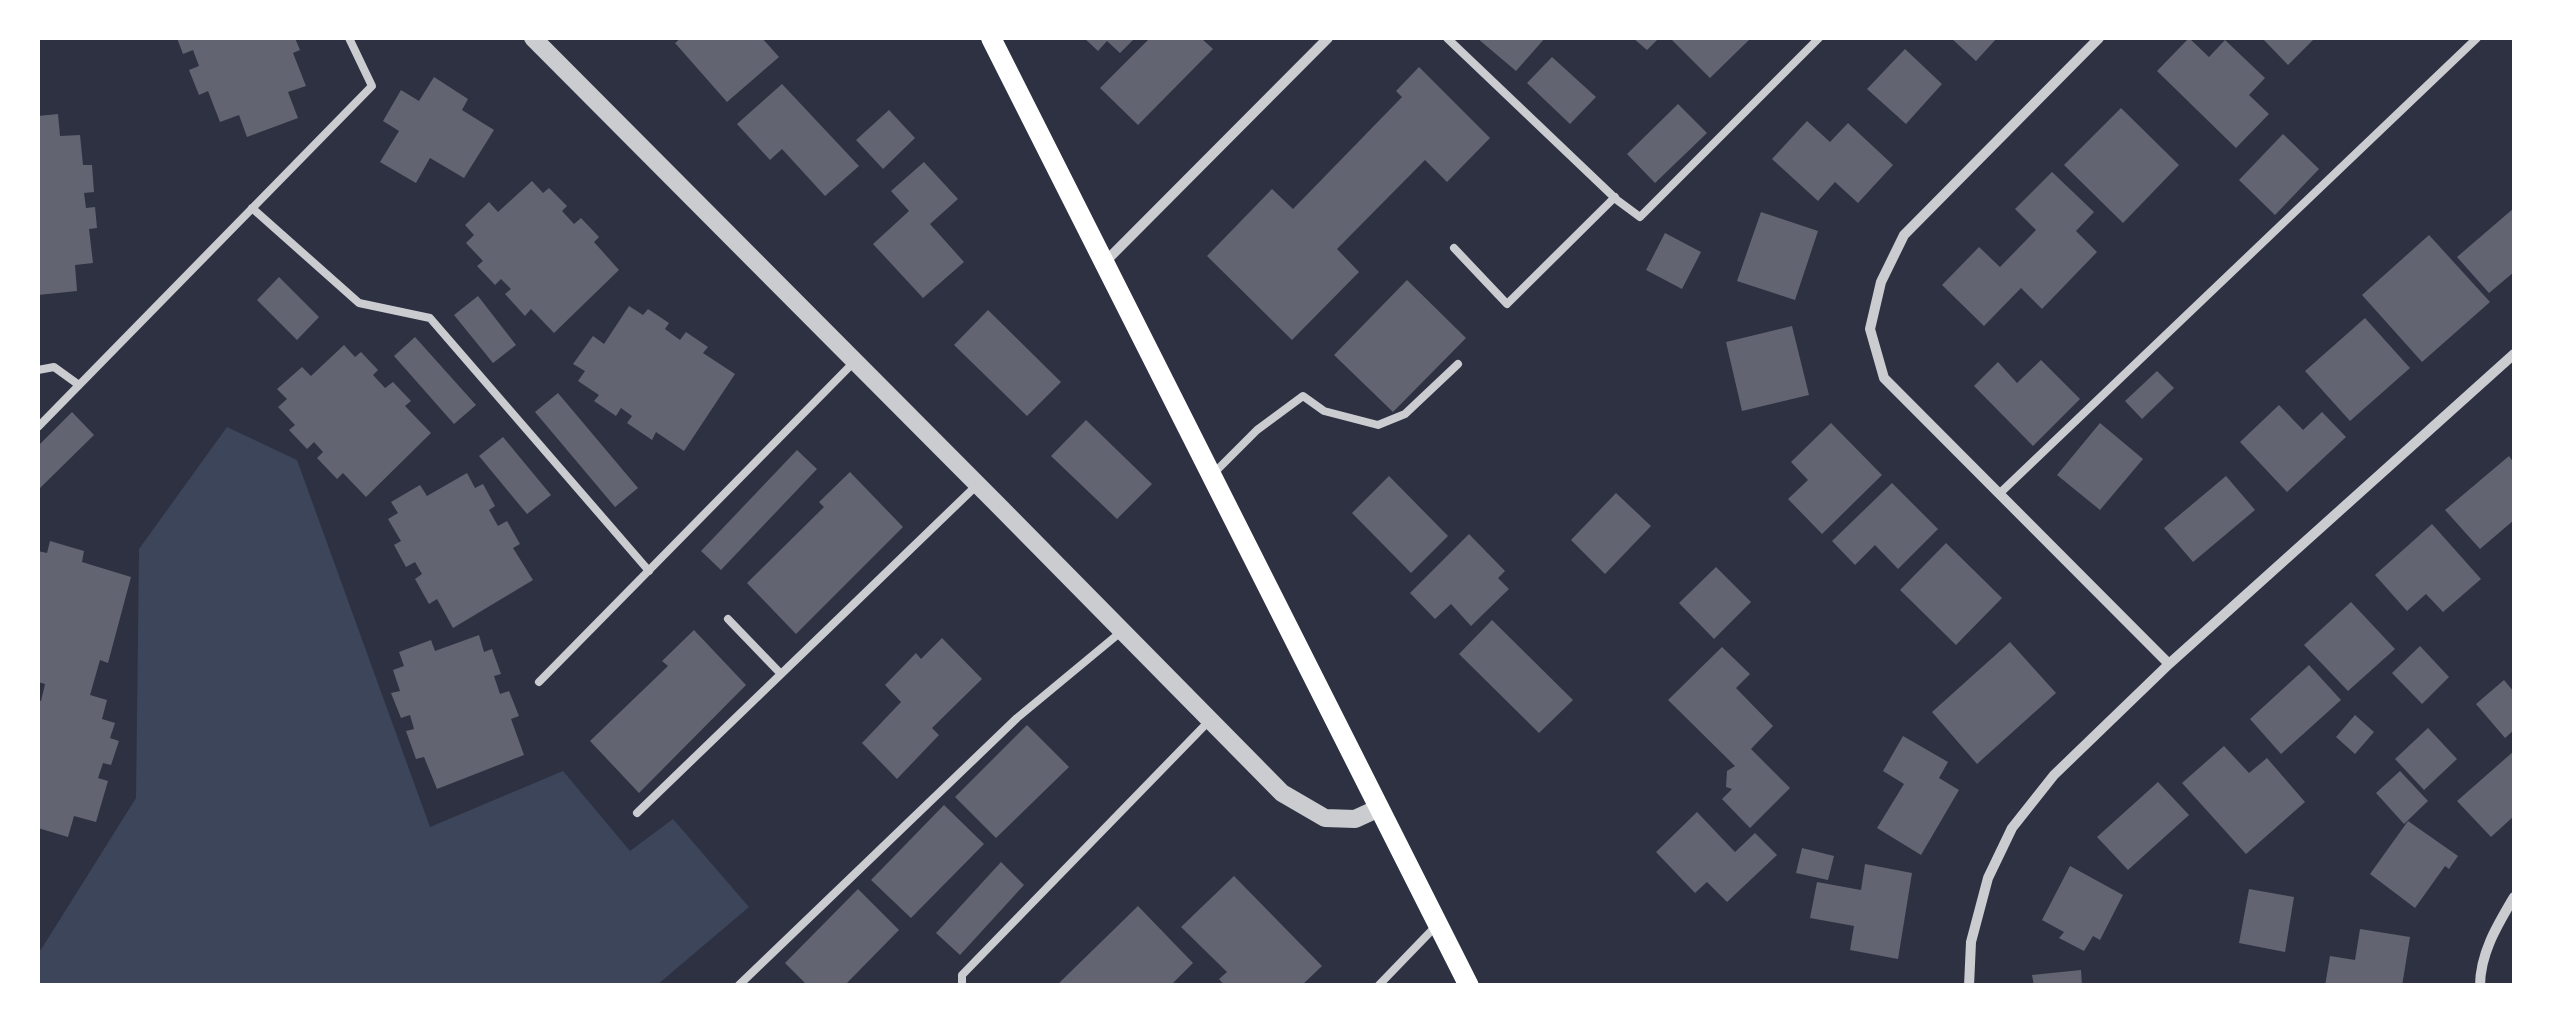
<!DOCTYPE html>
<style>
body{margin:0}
#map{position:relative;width:2552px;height:1023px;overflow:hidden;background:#2d3142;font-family:Bitter,serif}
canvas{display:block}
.frame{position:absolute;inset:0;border:40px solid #fff;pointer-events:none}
</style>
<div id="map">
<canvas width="2552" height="1023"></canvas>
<div class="frame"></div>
</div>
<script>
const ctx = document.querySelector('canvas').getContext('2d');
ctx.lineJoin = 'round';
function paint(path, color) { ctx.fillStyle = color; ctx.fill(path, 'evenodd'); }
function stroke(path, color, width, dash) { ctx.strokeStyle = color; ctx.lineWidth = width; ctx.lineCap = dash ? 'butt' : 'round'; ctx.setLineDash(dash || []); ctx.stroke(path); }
paint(new Path2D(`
 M227,427L297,460L430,827L563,771L630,851L673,819L749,907L657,985H38V952L42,948L136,798L139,549Z`), '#3c4559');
paint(new Path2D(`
 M177,38H295L300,50L293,53L306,86L288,92L298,118L247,137L239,115L220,122L208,91L199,95L189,70L199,66L193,50L183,54Z
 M681,38H762L779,57L727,102L675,43Z
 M1084,38H1135L1120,53L1107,41L1098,51Z
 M1150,38H1201L1213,49L1138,125L1100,88Z
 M1477,38H1545L1516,71Z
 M1633,38H1659L1647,50Z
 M1670,38H1751L1710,78Z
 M1951,38H1997L1976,61Z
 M2189,38L2209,57L2225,40L2265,78L2249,95L2269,114L2236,148L2157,71Z
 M2262,38H2315L2288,65Z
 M1905,49L1942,84L1906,124L1867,89Z
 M1552,57L1596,97L1570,124L1527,83Z
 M1419,67L1490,138L1447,182L1425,160L1337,249L1359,272L1292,340L1207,256L1272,189L1293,209L1402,97L1396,91Z
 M434,77L468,99L462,110L494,130L464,178L430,158L416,183L380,162L399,131L383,121L401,90L419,101Z
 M782,84L859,166L825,196L782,149L770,160L737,124Z
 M1678,104L1707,133L1655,183L1627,154Z
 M2121,108L2179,165L2123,223L2064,165Z
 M889,110L915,138L883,169L856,140Z
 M58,114L60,136L80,135L83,165H92L94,192L84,193L86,208L95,207L97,228L89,229L93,263L75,265L77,291L38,295V116Z
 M1807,121L1830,142L1848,123L1893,165L1858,203L1835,182L1818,201L1772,159Z
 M2283,134L2319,169L2275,215L2239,180Z
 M924,162L958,199L930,224L964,262L923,298L873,244L909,211L891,191Z
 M2052,172L2094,212L2076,231L2097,252L2042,309L2021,288L1984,326L1942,285L1979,247L2000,267L2036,230L2015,209Z
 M532,181L543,193L549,188L567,206L562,211L574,224L581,218L599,237L594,242L619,270L554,333L531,309L525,316L505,294L511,289L501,279L495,285L477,266L483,261L466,243L474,235L465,225L489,202L498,212Z
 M2514,208V272L2489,293L2457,257Z
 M1761,212L1818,231L1795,300L1737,281Z
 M1665,233L1701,252L1682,289L1646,270Z
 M2429,235L2490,302L2422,362L2362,295Z
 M279,277L319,317L297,340L257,300Z
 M1407,280L1466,338L1393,412L1334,355Z
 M478,296L516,345L493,363L454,315Z
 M629,306L643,315L648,309L669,323L665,329L680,340L686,332L708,347L703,353L735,374L684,451L656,432L652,440L627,423L632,416L621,408L616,416L594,401L599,395L578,381L585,371L573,364L593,336L604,344Z
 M988,310L1061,382L1027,416L954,345Z
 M2365,318L2410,368L2350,421L2305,371Z
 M1792,326L1809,395L1742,411L1726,342Z
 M415,337L476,405L454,424L394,356Z
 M344,345L355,357L361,352L378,370L373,375L385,388L393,382L411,401L405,406L431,433L366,497L343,473L337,479L317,458L323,452L314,442L307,449L289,430L295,425L278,407L287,399L277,389L302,367L311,376Z
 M2041,360L2080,399L2033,446L1974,386L1998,362L2017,383Z
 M2157,371L2174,388L2142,419L2125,401Z
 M558,393L638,488L615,507L535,412Z
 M2279,405L2303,430L2322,412L2346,437L2287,492L2240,442Z
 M72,412L94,435L38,490V446Z
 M1086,420L1152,484L1117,519L1051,456Z
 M1831,423L1882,475L1822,534L1788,499L1808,480L1791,462Z
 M2100,423L2143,459L2100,510L2057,475Z
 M503,437L551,495L527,514L479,456Z
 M797,450L817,469L721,570L701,551Z
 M2509,456L2514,463V520L2480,549L2445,510Z
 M850,472L903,527L796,634L747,583L824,507L819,502Z
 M467,473L475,488L483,484L495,506L489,510L498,526L507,521L520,544L513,548L533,580L453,628L437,599L429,604L415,579L422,574L415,562L406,567L394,545L401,541L388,519L398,513L391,502L420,485L427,496Z
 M1389,476L1448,536L1411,573L1352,513Z
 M2226,476L2255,510L2193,562L2164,528Z
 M1892,483L1938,529L1898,569L1875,545L1855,565L1832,541Z
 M1616,493L1651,526L1605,574L1571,540Z
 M2432,524L2481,579L2443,612L2426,594L2407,611L2375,575Z
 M1469,534L1505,571L1498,578L1509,589L1471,626L1451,604L1435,619L1410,593Z
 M50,541L84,551L82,562L131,577L108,663L100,660L90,695L107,700L102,719L115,723L110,738L119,741L111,765L103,763L98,778L108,781L96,822L74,816L68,837L38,828V700L41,701L45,684L38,682V551L47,553Z
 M1946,543L2002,598L1956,645L1900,590Z
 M1716,567L1751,602L1714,639L1679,603Z
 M2351,602L2395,649L2348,691L2304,645Z
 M1492,620L1573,700L1539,733L1459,654Z
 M694,630L746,685L639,793L590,741L668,666L662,661Z
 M479,635L484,652L492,649L501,674L494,676L500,694L509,691L519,716L511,719L524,755L437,789L424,757L416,759L406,731L414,729L410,715L401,718L391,693L400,691L393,670L404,666L399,652L431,640L435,651Z
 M942,638L982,679L932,728L939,735L897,779L862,743L901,702L885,685L916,653L921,659Z
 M2010,642L2056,693L1977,764L1932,712Z
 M2420,646L2449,677L2422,704L2392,673Z
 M1722,647L1750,674L1736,688L1773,726L1751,749L1790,788L1750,828L1722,799L1732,789L1726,787L1727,771L1735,766L1668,700Z
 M2309,665L2341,700L2281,754L2250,719Z
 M2504,680L2514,692V730L2505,738L2476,704Z
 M2355,715L2374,732L2355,754L2336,737Z
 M1027,725L1069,767L996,838L955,797Z
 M2428,728L2457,759L2424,790L2395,759Z
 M1903,736L1948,762L1939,778L1959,790L1921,855L1877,828L1904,784L1883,771Z
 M2224,746L2249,773L2267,758L2305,802L2246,854L2182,783Z
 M2514,751V816L2491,837L2457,801Z
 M2400,771L2428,801L2404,824L2376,793Z
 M2158,782L2189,815L2128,870L2097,837Z
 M944,805L984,844L911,918L871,880Z
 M1697,812L1735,852L1755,833L1777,855L1727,902L1707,882L1695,893L1656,852Z
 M2408,821L2458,856L2449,869L2445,866L2415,908L2370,874Z
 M1802,848L1834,856L1828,880L1796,873Z
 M1001,862L1024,885L960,955L936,933Z
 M1865,864L1912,873L1898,959L1850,950L1854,926L1810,918L1817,882L1861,890Z
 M2070,866L2123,895L2100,940L2093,936L2084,951L2059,938L2064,932L2042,920Z
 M1234,876L1322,966L1301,986H1225L1219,979L1227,972L1181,927Z
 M858,889L899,930L844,986H808L785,963Z
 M2249,889L2294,897L2285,952L2239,943Z
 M1138,906L1193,963L1170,986H1056Z
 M2360,929L2410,937L2402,986H2325L2330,956L2355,960Z
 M2081,970L2082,986H2034L2032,975Z`), '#626471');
stroke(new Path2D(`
 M1447,38L1617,200L1640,217L1819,38
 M252,208L359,303L430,318L649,571
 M1454,248L1507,304L1615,197
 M38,370L54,367L79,385
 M38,427L372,86L349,38
 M1214,473L1257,430L1303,396L1324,411L1378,425L1405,414L1458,364
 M1999,494L2477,38
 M728,619L781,674
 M539,682L854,362
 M637,813L976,486
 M738,986L1017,718L1122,631
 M962,986V975L1210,720
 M1378,986L1435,927`), '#caccd0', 8);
stroke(new Path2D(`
 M2099,38L1904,235L1881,282L1870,329L1884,378L2169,664
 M1104,263L1328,38
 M1969,986L1971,942L1988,878L2012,828L2054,775L2169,664L2514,354
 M2480,986C2480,953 2498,924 2514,897`), '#caccd0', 10);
stroke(new Path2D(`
 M533,38L998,505L1282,793L1325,818L1355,819L1379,808`), '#caccd0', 18);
stroke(new Path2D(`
 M991,38L1469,986`), '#fff', 20);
</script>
